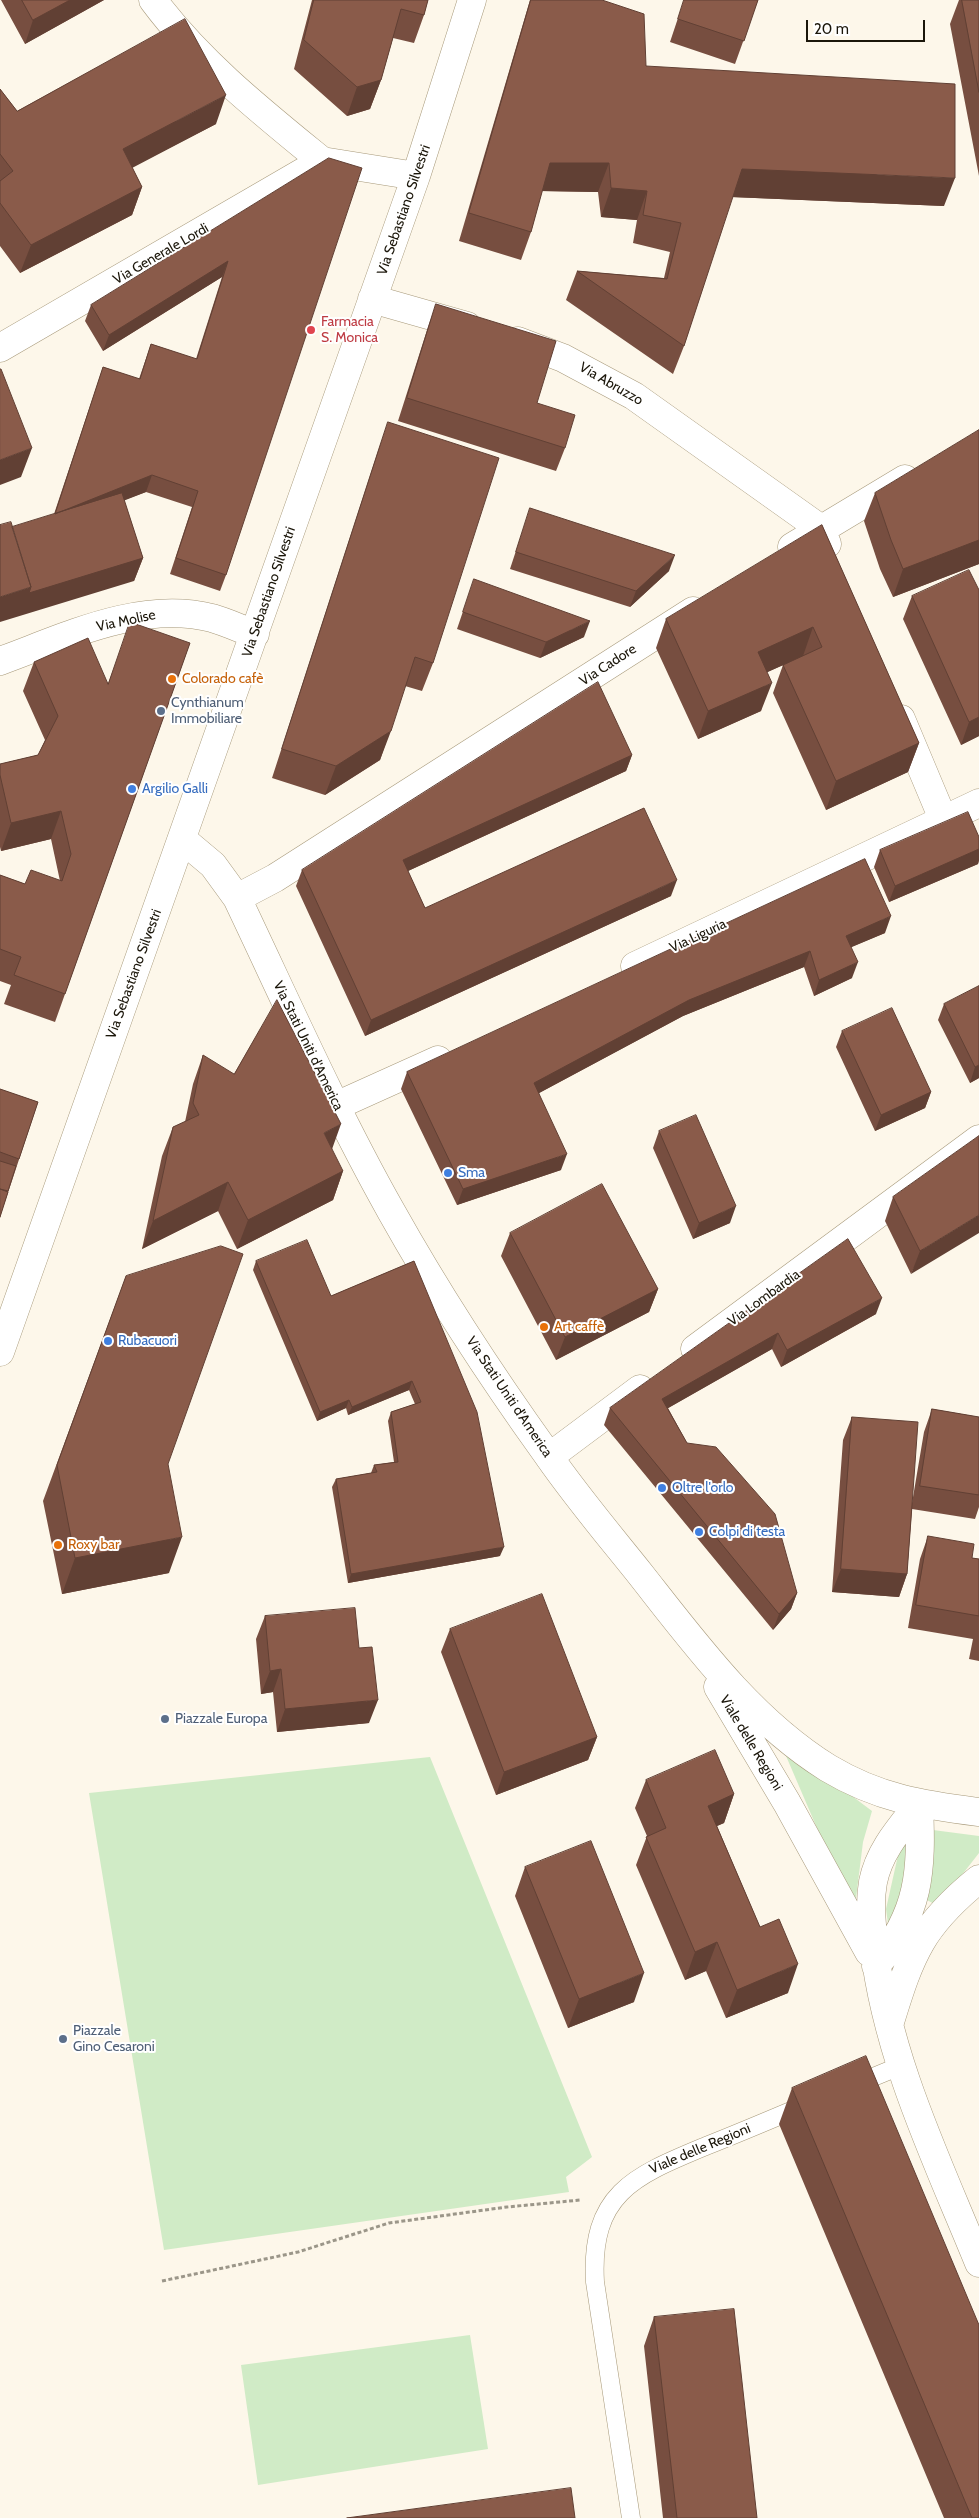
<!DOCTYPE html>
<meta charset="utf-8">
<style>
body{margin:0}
#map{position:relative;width:979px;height:2518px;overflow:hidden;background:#fdf7ea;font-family:Cabin,sans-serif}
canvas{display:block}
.scale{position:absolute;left:806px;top:20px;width:119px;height:22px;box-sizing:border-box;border:2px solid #1b160a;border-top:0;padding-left:6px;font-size:15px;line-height:18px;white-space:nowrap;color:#1b160a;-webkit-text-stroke:4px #fff;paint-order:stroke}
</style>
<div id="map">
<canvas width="979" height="2518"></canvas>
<div class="scale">20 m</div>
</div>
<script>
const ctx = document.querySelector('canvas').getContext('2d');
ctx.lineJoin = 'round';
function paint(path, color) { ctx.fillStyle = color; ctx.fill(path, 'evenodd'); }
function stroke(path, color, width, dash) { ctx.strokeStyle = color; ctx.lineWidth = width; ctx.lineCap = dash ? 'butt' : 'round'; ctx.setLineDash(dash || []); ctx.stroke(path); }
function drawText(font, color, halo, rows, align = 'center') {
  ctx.font = font + ' Cabin,sans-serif'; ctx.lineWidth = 4; ctx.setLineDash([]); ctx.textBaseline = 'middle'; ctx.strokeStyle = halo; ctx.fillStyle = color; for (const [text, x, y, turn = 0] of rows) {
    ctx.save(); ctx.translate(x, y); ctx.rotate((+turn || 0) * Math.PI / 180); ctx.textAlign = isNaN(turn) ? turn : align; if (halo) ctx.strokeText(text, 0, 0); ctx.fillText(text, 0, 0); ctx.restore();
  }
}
paint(new Path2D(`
 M780,1742L872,1811L863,1842L854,1914Z
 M430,1757L592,2157L566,2177L569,2192L164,2250L89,1793Z
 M933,1830L979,1836V1853L940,1903L936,1905L927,1900L926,1895Z
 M903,1833L914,1836L904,1898L888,1924L886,1909Z
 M470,2335L488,2449L258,2485L241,2365Z`), '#d0ebc6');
const lane = new Path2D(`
 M854,2085L900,2066
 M631,2518L595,2282C590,2193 634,2176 706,2146C739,2133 772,2119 805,2105`);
const street = new Path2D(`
 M153,0C199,62 262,112 322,161
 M372,299L467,326
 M518,341L563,358L634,396L821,529L827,544
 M0,348L322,161L416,176
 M792,547L905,479
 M0,661C66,637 140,600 212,618C226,622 241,629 255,634
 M901,719L943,819
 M182,839L213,865L237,898C287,1003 334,1110 391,1211C438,1295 491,1376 547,1454C576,1496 609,1535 641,1575C696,1645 751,1720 828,1768C878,1798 922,1805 979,1812
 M237,898L275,878L693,611
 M635,966L979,803
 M336,1106L438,1060
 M695,1349L979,1139
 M0,1352L416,176L472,0
 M549,1457L640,1389
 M718,1687L787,1803L869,1952
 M919,1804C900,1828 879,1851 873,1882C869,1904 872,1925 874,1946C887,2058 937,2160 979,2263
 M876,1966C920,1912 922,1872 919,1804
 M890,2022C911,1953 922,1925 979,1879`);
stroke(lane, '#a7997a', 19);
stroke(street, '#a7997a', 29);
stroke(new Path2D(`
 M162,2281L298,2252L389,2223L507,2207L580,2200`), '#9b9689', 3, [4, 2.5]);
stroke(lane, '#fff', 18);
stroke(street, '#fff', 28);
paint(new Path2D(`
 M1,0H104L25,44Z
 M312,0H428L424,15L414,43L393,38L381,80L370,109L347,116L294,69Z
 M530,0H602L646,66L944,206L732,197L684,346L673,374L566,300L577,271L664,278L670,252L633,243L637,220L601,217L598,192L542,191L531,232L521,260L459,241Z
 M684,0H758L735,64L670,42Z
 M959,0H979V176L950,24Z
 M0,89L17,111L216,124L132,167L142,187L132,215L20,273L0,246Z
 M329,158L226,575L220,591L170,574L192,507L146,492L124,500L143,558L134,581L12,527L54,514L103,367L139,379L151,344L196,359L222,277L103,351L85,321L91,305Z
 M436,304L537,403L565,448L556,471L398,421L428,327Z
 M388,422L433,663L422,691L405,686L380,760L325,795L272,778L378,451Z
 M979,430V564L893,597L880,569L864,521L875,493Z
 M530,508L669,571L630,607L510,569Z
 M822,525L919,743L908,772L826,810L773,693L783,665L795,660L767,672L761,711L698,739L656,648L666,619Z
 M474,579L584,637L540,658L457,629Z
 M979,590V736L961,745L903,619L912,596Z
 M190,643L55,1022L4,1004L11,985L0,981V875L25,884L60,881L51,839L1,851L0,847V764L38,755L45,740L23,691L34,662L108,683Z
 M632,755L626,771L408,871L425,908L671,896L365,1036L296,886L302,870Z
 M979,837V860L978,864L889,902L874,867L880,850Z
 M865,859L885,933L851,947L852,978L814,996L804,967L683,1016L539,1093L561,1170L457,1205L401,1089L407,1072Z
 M979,986V1078L970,1083L938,1020L944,1004Z
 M842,1031L931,1092L925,1108L875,1131L836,1047Z
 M203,1055L343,1171L333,1200L237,1249L218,1211L142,1249L162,1156L173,1127L185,1122L193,1084Z
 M0,1089L38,1102L0,1217Z
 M659,1131L730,1223L693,1239L653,1148Z
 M979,1136L911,1274L885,1221L893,1197Z
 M510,1233L658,1289L649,1312L556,1360L501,1256Z
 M848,1239L876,1314L781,1367L772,1349L668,1408L687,1443L797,1593L791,1609L773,1630L604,1425L610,1408Z
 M256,1261L331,1296L414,1261L500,1556L348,1583L332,1487L336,1479L371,1473L374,1465L394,1462L388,1421L391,1412L415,1404L409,1390L348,1415L346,1408L317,1421L253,1270Z
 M126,1276L168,1464L169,1573L62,1594L43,1501Z
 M932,1409L979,1417V1507L975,1519L912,1509L907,1574L899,1597L832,1592L843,1440L852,1417L912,1503L924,1432Z
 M928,1536L972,1558L979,1559V1661L969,1659L973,1639L908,1628L920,1559Z
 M265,1616L359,1648L369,1723L277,1732L273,1692L261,1694L256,1639Z
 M450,1629L597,1737L588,1760L496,1795L441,1652Z
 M646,1780L734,1794L724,1823L717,1826L788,1993L726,2018L706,1971L685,1980L636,1865L647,1836L635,1808Z
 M525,1867L634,2002L568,2028L515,1896Z
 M792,2088L979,2518H944L779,2124Z
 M654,2317L757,2518H663L644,2346Z`), '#774e40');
paint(new Path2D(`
 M70,0H104L25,44L33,20Z
 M381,80L370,109L347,116L357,87Z
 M226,95L216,124L113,178L123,149Z
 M550,163H609L598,192L540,191Z
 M742,169L955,178L944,206L731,197Z
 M142,187L132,215L20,273L31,245Z
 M611,188L647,191L637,220L601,217Z
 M228,261L222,277L103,351L109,335Z
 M32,448L21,477L0,485V460Z
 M152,475L146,492L49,530L55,514Z
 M979,540V564L893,597L903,569Z
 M675,555L669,571L630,607L636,591Z
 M143,558L134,581L0,622V597L31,587Z
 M590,621L584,637L540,658L546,642Z
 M813,627L803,656L748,681L758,652Z
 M772,683L761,711L698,739L708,711Z
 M979,717V736L961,745L969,722Z
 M391,731L380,760L325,795L336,766Z
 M919,743L908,772L826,810L836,781Z
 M632,755L626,771L397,876L403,860Z
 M61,811L51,839L1,851L11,823Z
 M979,849V860L978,864L889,902L895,886Z
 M677,880L671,896L365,1036L371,1020Z
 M891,916L885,933L840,952L846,936Z
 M810,951L804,967L683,1016L528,1099L534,1083L689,1000Z
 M858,962L852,978L814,996L819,980Z
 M979,1065V1078L970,1083L975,1067Z
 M931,1092L925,1108L875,1131L881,1115Z
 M341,1124L331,1152L324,1133Z
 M567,1154L561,1170L457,1205L463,1189Z
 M343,1171L333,1200L237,1249L248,1220Z
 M228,1182L218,1211L142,1249L153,1221Z
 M736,1206L730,1223L693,1239L699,1223Z
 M979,1215V1233L911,1274L920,1251Z
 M658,1289L649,1312L556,1360L565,1337Z
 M882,1298L876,1314L781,1367L787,1350Z
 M778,1333L772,1349L656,1415L662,1399Z
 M412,1381L409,1390L348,1415L352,1407Z
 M349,1400L346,1408L317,1421L320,1412Z
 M182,1537L169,1573L62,1594L75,1558Z
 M504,1547L500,1556L348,1583L351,1574Z
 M841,1569L907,1574L899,1597L832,1592Z
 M797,1593L791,1609L773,1630L779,1614Z
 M281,1669L273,1692L261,1694L270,1671Z
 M378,1700L369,1723L277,1732L285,1709Z
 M597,1737L588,1760L496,1795L504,1772Z
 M734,1794L724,1823L698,1834L708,1806Z
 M717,1942L706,1971L685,1980L695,1952Z
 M798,1964L788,1993L726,2018L737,1990Z
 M644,1973L634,2002L568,2028L579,1999Z`), '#614034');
const building = new Path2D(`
 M22,0H70L33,20Z
 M314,0H428L424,15L401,9L381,80L357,87L304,40Z
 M531,0H602L644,14L646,66L955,84V178L742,169L684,346L577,271L667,279L681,223L643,215L647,191L611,188L609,163H550L531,232L469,213Z
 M684,0H758L744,41L678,19Z
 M962,0H979V92Z
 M185,19L226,95L123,149L142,187L31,245L0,203V181L13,171L0,154V89L17,111Z
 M329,158L362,168L226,575L176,558L198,491L152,475L55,514L103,367L140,379L151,344L197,359L228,261L109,335L91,305Z
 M436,304L556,341L537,403L575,415L565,448L407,398Z
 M0,369H1L32,448L0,460Z
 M388,422L499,458L433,663L415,657L391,731L336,766L282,749Z
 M979,430V540L903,569L891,540L875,493Z
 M122,493L143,558L29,593L31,587L12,527Z
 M530,508L675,555L636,591L516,552Z
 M11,522L31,587L0,597V525Z
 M822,525L919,743L836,781L783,665L822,647L813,627L758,652L772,683L708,711L666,619Z
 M969,570L979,590V717L969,722L912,596Z
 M474,579L590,621L546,642L463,612Z
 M130,622L190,643L65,994L14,975L21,957L0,949V875L25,884L31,870L62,881L71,854L61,811L11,823L0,775V764L38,755L58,716L34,662L88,638L108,684Z
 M598,682L632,755L403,860L425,908L644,808L677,880L371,1020L302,870Z
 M968,812L979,837V849L895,886L880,850Z
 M865,859L891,916L846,936L858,962L819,980L810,951L689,1000L534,1083L567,1154L463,1189L407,1072Z
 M979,986V1065L975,1067L944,1004Z
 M277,1000L341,1124L324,1133L343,1171L248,1220L228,1182L153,1221L173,1127L199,1115L193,1103L203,1055L234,1074Z
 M892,1008L931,1092L881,1115L842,1031Z
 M0,1089L38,1102L19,1159L0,1152Z
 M696,1115L736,1206L699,1223L659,1131Z
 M979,1136V1215L920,1251L893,1197Z
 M0,1161L16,1166L8,1191L0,1189Z
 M602,1184L658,1289L565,1337L510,1233Z
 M0,1189L8,1192L0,1217Z
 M848,1239L882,1298L787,1350L778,1333L662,1399L687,1443L716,1447L775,1514L797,1593L779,1614L610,1408Z
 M307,1240L331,1296L414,1261L477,1412L504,1547L351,1574L336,1479L377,1472L374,1465L398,1462L391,1412L421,1402L412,1381L352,1407L349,1400L320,1412L256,1261Z
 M221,1246L243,1254L168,1464L182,1537L75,1558L57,1465L126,1276Z
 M932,1409L979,1417V1495L920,1486Z
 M852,1417L918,1422L907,1574L841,1569Z
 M928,1536L974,1544L972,1558L979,1559V1616L916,1605Z
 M542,1594L597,1737L504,1772L450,1629Z
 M355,1608L359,1648L372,1647L378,1700L285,1709L281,1669L270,1671L265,1616Z
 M715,1750L734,1794L708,1806L760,1927L779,1919L798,1964L737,1990L717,1942L695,1952L646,1837L666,1828L646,1780Z
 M591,1841L644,1973L579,1999L525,1867Z
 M866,2056L979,2325V2518H972L792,2088Z
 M734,2309L757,2518H677L654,2317Z
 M571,2488L575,2518H347Z`);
paint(building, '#8a5b4a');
stroke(building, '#614034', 1);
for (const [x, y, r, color] of [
 [311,330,5,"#e0444e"],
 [172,679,5,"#e8710a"],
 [161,711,5,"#5c6f8a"],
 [132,789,5,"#3f7fe0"],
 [448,1173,5,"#3f7fe0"],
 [544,1327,5,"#e8710a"],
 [108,1341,5,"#3f7fe0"],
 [662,1488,5,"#3f7fe0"],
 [699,1532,5,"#3f7fe0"],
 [58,1545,5,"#e8710a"],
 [165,1719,5,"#5c6f8a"],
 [63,2039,5,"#5c6f8a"]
]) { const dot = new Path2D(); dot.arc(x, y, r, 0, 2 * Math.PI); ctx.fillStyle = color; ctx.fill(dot); stroke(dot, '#fff', 2); }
drawText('14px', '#1b160a', '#fff', [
 ["Via Sebastiano Silvestri",404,210,-71],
 ["Via Generale Lordi",161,254,-30],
 ["Via Abruzzo",611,384,30],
 ["Via Sebastiano Silvestri",269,592,-71],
 ["Via Molise",126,621,-12],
 ["Via Cadore",608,665,-33],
 ["Via Liguria",698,936,-25],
 ["Via Sebastiano Silvestri",134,974,-70],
 ["Via Stati Uniti d'America",308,1046,64],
 ["Via Lombardia",764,1298,-36],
 ["Via Stati Uniti d'America",509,1397,56],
 ["Viale delle Regioni",751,1743,59],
 ["Viale delle Regioni",700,2149,-23]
]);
drawText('14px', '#be3a42', '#fff', [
 ["Farmacia",321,322],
 ["S. Monica",321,338]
], 'left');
drawText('14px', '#c56008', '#fff', [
 ["Colorado cafè",182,679],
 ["Art caffè",554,1327],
 ["Roxy bar",68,1545]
], 'left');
drawText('14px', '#4e5e75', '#fff', [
 ["Cynthianum",171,703],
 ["Immobiliare",171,719],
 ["Piazzale Europa",175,1719],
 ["Piazzale",73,2031],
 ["Gino Cesaroni",73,2047]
], 'left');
drawText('14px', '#366cbe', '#fff', [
 ["Argilio Galli",142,789],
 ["Sma",458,1173],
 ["Rubacuori",118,1341],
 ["Oltre l'orlo",672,1488],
 ["Colpi di testa",709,1532]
], 'left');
</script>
